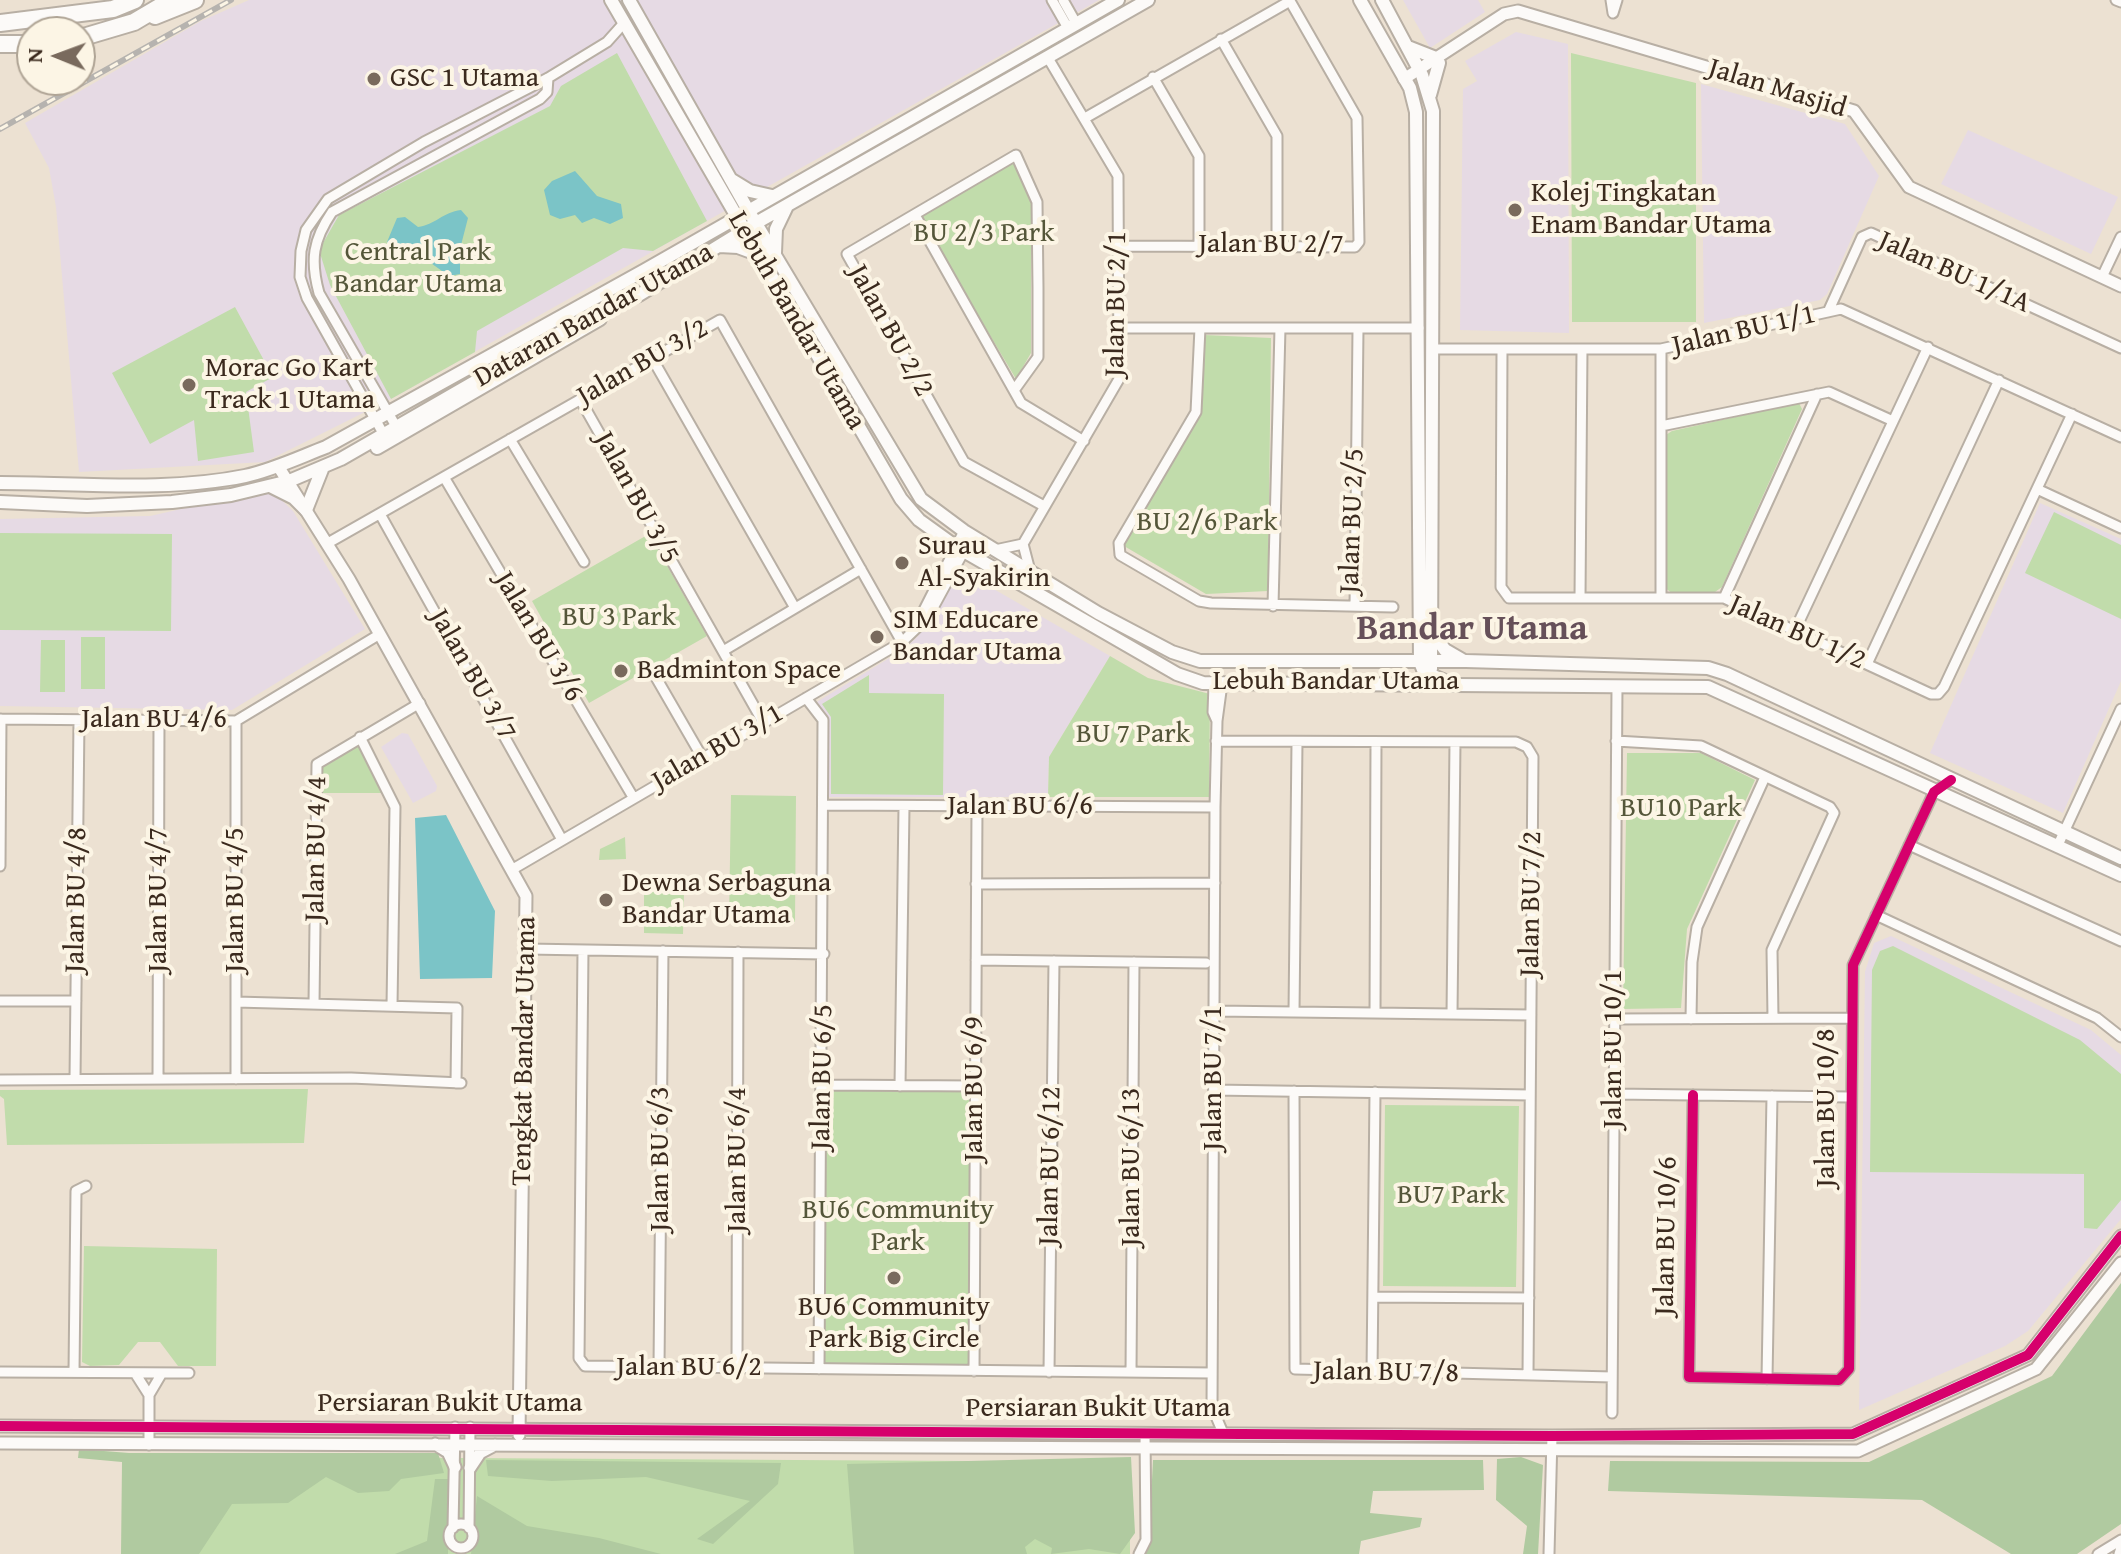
<!DOCTYPE html>
<style>
body{margin:0}
#map{position:relative;width:2121px;height:1554px;overflow:hidden;background:#ece1d2;font-family:"Gentium Book Plus",serif}
canvas{display:block}
.north{position:absolute;left:16px;top:16px;width:80px;height:80px;box-sizing:border-box;background:#fcf5e5;border:2px solid #afa495;border-radius:50%;rotate:271deg;font-size:22px;font-weight:700;line-height:32px;text-align:center;color:#3b2a1e}
.north::after{content:'';display:block;margin:auto;width:28px;height:36px;background:#796a5d;clip-path:polygon(50% 0,100% 100%,50% 72%,0 100%)}
</style>
<div id="map">
<canvas width="2121" height="1554"></canvas>
<div class="north">N</div>
</div>
<script>
const ctx = document.querySelector('canvas').getContext('2d');
ctx.lineJoin = 'round';
function paint(path, color) { ctx.fillStyle = color; ctx.fill(path, 'evenodd'); }
function stroke(path, color, width, dash) { ctx.strokeStyle = color; ctx.lineWidth = width; ctx.lineCap = dash ? 'butt' : 'round'; ctx.setLineDash(dash || []); ctx.stroke(path); }
function drawText(font, color, halo, rows, align = 'center') {
  ctx.font = font + ' "Gentium Book Plus",serif'; ctx.lineWidth = 8; ctx.setLineDash([]); ctx.textBaseline = 'middle'; ctx.strokeStyle = halo; ctx.fillStyle = color; for (const [text, x, y, turn = 0] of rows) {
    ctx.save(); ctx.translate(x, y); ctx.rotate((+turn || 0) * Math.PI / 180); ctx.textAlign = isNaN(turn) ? turn : align; if (halo) ctx.strokeText(text, 0, 0); ctx.fillText(text, 0, 0); ctx.restore();
  }
}
paint(new Path2D(`
 M249,0H1099L391,399L265,462L79,472L56,207L49,168L25,123L201,21Z
 M1403,0H1478L1485,12L1430,48Z
 M1516,32L1568,44L1569,333L1460,330L1463,89L1477,81L1465,61Z
 M1701,84L1845,124L1879,176L1827,294L1820,300L1704,323Z
 M1968,130L2118,197L2091,254L1941,184Z
 M270,489L293,511L365,629L232,710L0,706V519L150,516Z
 M2040,503L2121,539V681L2063,813L1930,753Z
 M959,569L1110,656L1049,757L1048,797H827L826,719L815,703L906,648L918,636Z
 M402,733L408,734L437,786L436,791L413,803L381,747Z
 M1891,936L2091,1030L2121,1055V1219L2028,1331L2005,1346L1859,1410L1865,972L1874,943Z`), '#e6dae4');
paint(new Path2D(`
 M617,53L707,221L653,251L623,248L477,331L475,352L391,399L330,285L319,250L339,215L550,106L561,86Z
 M1571,53L1696,83V322H1572Z
 M1012,161L1031,199V353L1016,379L919,216Z
 M235,307L273,377L246,392L254,452L198,461L194,420L150,444L112,373Z
 M1204,335L1271,338L1268,591L1206,594L1124,546L1201,408Z
 M1799,403L1802,409L1722,587L1715,592L1673,594L1664,587L1666,435L1672,431Z
 M2054,512L2121,545V619L2025,573Z
 M0,533L172,534L171,631L0,630Z
 M649,534L707,636L589,703L532,601Z
 M81,637H105V689H81Z
 M41,640H65V692H40Z
 M1110,656L1148,678L1210,694L1209,797H1048L1049,757Z
 M869,675V693L944,694L943,795L831,794V717L822,704Z
 M360,745L385,793H319V767Z
 M1627,753H1701L1755,780L1687,929L1681,1008L1623,1009Z
 M731,795L796,796L795,922L729,921Z
 M625,837L626,859L599,860L600,849Z
 M644,892H684L683,934L644,933Z
 M1893,946L2080,1040L2121,1074V1200L2097,1229L2084,1228V1174L1870,1172L1872,970L1880,951Z
 M824,1087L974,1088L972,1369L821,1367Z
 M308,1089L304,1143L7,1145L4,1099L0,1096V1090Z
 M1385,1105L1519,1106L1516,1287L1383,1286Z
 M84,1246L217,1249L216,1366H178L160,1342H138L119,1365L90,1366L82,1362Z
 M125,1456L1130,1462V1554H123Z`), '#c1dcab');
paint(new Path2D(`
 M2121,1283V1524L2077,1554H2011L1922,1500L1608,1491L1610,1461L1869,1462L2052,1376Z
 M79,1449L129,1453H438L444,1473L401,1479L389,1491L358,1493L326,1477L288,1503L232,1504L199,1554H121L122,1462L78,1458Z
 M1131,1457L1135,1533L1120,1554L1089,1549L1051,1554L1052,1548L1035,1539L1025,1547L1027,1554H854L847,1464Z
 M1521,1457L1543,1465L1538,1554H1523L1527,1526L1496,1500L1497,1459Z
 M486,1460L781,1463L778,1484L713,1544L697,1539L750,1501L646,1477L552,1481L488,1476Z
 M1153,1460H1483L1484,1490L1373,1491L1370,1513L1422,1518L1420,1527L1361,1541L1359,1554H1142L1149,1539Z
 M435,1479H448V1554H395L427,1541Z
 M477,1496L527,1526L599,1538L661,1554H471Z`), '#b0caa0');
paint(new Path2D(`
 M575,171L597,196L621,204L623,218L610,224L594,218L582,223L575,215L560,219L550,215L544,190L552,181Z
 M461,210L468,218L460,249V274L449,276L428,261L396,262L389,259L387,242L397,218L405,217L418,227C435,225 443,212 461,210Z
 M446,815L495,911L492,978L420,979L415,818Z`), '#7bc4c7');
const minor = new Path2D(`
 M1052,0L1068,28
 M1063,0L1076,23
 M1611,0L1613,13L1617,0
 M2116,0L2121,2
 M1221,39L1277,136V247
 M1153,77L1199,156V245
 M1085,118L1290,1L1357,118L1359,242L1355,247L1119,246
 M915,215L1021,403L1084,441
 M2102,277L2121,237
 M1828,312L1862,237L1871,233L2121,348
 M1118,328H1419
 M1200,328L1196,412L1119,543L1120,555L1199,601L1211,603L1393,607
 M1434,349H1661L1841,309L2121,437
 M1502,349L1501,587L1509,598H1724L1931,694H1938L1944,687L2072,414
 M652,358L795,608
 M1015,389L1038,357V288L1037,202L1016,155L847,254L964,462L1044,506
 M580,399L763,722
 M1661,426L1829,392L1893,421
 M397,428L319,293C310,260 313,240 332,212L540,99L547,92L548,78
 M384,435L307,298L300,277L301,251L306,230L328,199L424,142L548,78L607,42L624,23
 M510,439L584,562
 M444,477L633,797
 M2037,489L2121,528
 M380,514L561,838
 M328,543L720,320L902,642
 M1023,544L1030,571
 M995,550L1023,544L1119,379L1118,176L1048,58
 M1580,598L1582,349
 M1661,598V349
 M1724,598L1817,394
 M1273,606L1280,328
 M1355,606L1358,329
 M921,623L922,614L964,531
 M1795,630L1928,347
 M723,651L861,569
 M1867,664L1999,380
 M654,674L702,757
 M1214,684L1213,712L1217,721
 M1222,684L1217,721L1215,807L1212,1407L1223,1433
 M806,698L823,720L819,1369
 M0,719L236,721L380,634
 M360,737L395,807L392,1006
 M1216,741L1516,742L1527,747L1533,757L1528,1375
 M1616,741L1701,746L1830,807L1834,813L1772,950L1773,1018
 M824,805L1215,807
 M1909,845L2121,941
 M2058,845L2121,709
 M0,866L1,719
 M513,869L902,642L928,617L972,536
 M976,884L1215,883
 M1876,915L2097,1018L2121,1037
 M527,949L824,954
 M583,950L579,1358L585,1366L1212,1373
 M976,960L1206,963
 M0,1001H76
 M236,1002L457,1008L456,1083
 M314,1004L317,764L420,703
 M1215,1011L1531,1015
 M1294,1012L1297,742
 M1375,1013L1376,742
 M1452,1014L1455,742
 M1614,1019L1851,1018
 M1691,1019L1692,962L1697,927L1765,777
 M75,1079L79,720
 M158,1079L159,720
 M236,1079V721
 M0,1080L351,1078L461,1083
 M823,1085L975,1086
 M900,1086L904,807
 M1214,1090L1530,1095
 M1294,1091L1295,1369L1612,1377
 M1614,1094L1849,1097
 M1693,1095L1689,1377L1839,1380L1849,1369L1853,965L1934,792L1951,780
 M1373,1297L1529,1298
 M659,1367L663,951
 M737,1369L738,952
 M974,1371L977,807
 M0,1372L189,1373
 M74,1372L76,1191L86,1186
 M1049,1372L1054,961
 M1131,1372L1134,962
 M1372,1372L1375,1092
 M135,1373L149,1395
 M1767,1379L1772,1096
 M1612,1413L1617,686
 M149,1445V1395L162,1373
 M449 1536a12 12 0 1 1 24 0a12 12 0 1 1-24 0Z
 M453,1528L455,1427
 M469,1528L470,1427
 M1139,1554L1146,1540L1145,1433
 M1549,1554L1552,1436
 M2098,1554L2121,1540
 M2119,1554L2121,1548`);
const tertiary = new Path2D(`
 M1404,79L1504,14L1518,11L1854,111L1909,187L2121,286
 M278,466L349,579L526,896L519,1435
 M0,1426L1552,1436L1853,1434L2028,1355L2121,1236
 M0,1443L1858,1451L2036,1369L2121,1263
 M435,1444L448,1452L455,1467
 M470,1468L480,1453L495,1445`);
const secondary = new Path2D(`
 M611,0L901,499L919,520L955,546L1177,674L1203,683L1708,687L2121,875
 M629,0L748,210L921,499L964,531L1098,613L1172,652L1200,661H1466L1708,668L1727,674L2121,858
 M1360,0L1410,88L1416,112L1420,662L1424,672L1443,680
 M1382,0L1422,75L1433,111L1431,669
 M1408,47L1436,58
 M1430,95L1439,63
 M732,180L750,191L772,196
 M719,246L738,247L757,254
 M775,253L776,229L787,206
 M377,448L600,319
 M0,483C80,483 167,492 245,476C273,470 300,457 326,447L645,270L1118,0
 M270,486L294,498L306,510L323,467
 M0,502L87,506L172,502L231,495L289,481L341,459L598,311L639,295L756,223L1148,0
 M1434,635L1445,650L1464,661`);
const motorway = new Path2D(`
 M155,16L195,0
 M0,23L113,9L135,0
 M80,38L134,22L171,0
 M0,44H32`);
stroke(minor, '#b8afa4', 13);
stroke(tertiary, '#b8afa4', 15);
stroke(secondary, '#b8afa4', 16);
stroke(motorway, '#b8afa4', 20);
stroke(minor, '#fcfaf8', 9);
stroke(tertiary, '#fcfaf8', 11);
stroke(secondary, '#fcfaf8', 12);
stroke(motorway, '#fcfaf8', 16);
const rail = new Path2D(`
 M0,129L231,0`);
stroke(rail, '#b6b3af', 6);
stroke(rail, '#fcf5e5', 3, [9]);
stroke(new Path2D(`
 M1693,1095L1689,1377L1839,1380L1849,1369L1853,965L1934,792L1951,780
 M0,1426L1552,1436L1853,1434L2028,1355L2121,1236`), '#d6006c', 10);
for (const [x, y, r, color] of [
 [374,79,8,"#796a5d"],
 [1515,210,8,"#796a5d"],
 [189,385,8,"#796a5d"],
 [902,563,8,"#796a5d"],
 [877,637,8,"#796a5d"],
 [621,671,8,"#796a5d"],
 [606,900,8,"#796a5d"],
 [894,1278,8,"#796a5d"]
]) { const dot = new Path2D(); dot.arc(x, y, r, 0, 2 * Math.PI); ctx.fillStyle = color; ctx.fill(dot); stroke(dot, '#fcf5e5', 3); }
drawText('28px', '#3b2a1e', '#fcf5e5', [
 ["GSC 1 Utama",390,79],
 ["Kolej Tingkatan",1531,194],
 ["Enam Bandar Utama",1531,226],
 ["Morac Go Kart",205,369],
 ["Track 1 Utama",205,401],
 ["Surau",918,547],
 ["Al-Syakirin",918,579],
 ["SIM Educare",893,621],
 ["Bandar Utama",893,653],
 ["Badminton Space",637,671],
 ["Dewna Serbaguna",622,884],
 ["Bandar Utama",622,916],
 ["BU6 Community",894,1308,"center"],
 ["Park Big Circle",894,1340,"center"]
], 'left');
drawText('28px', '#3b2a1e', '#fcf5e5', [
 ["Jalan Masjid",1777,89,17],
 ["Jalan BU 2/7",1271,245],
 ["Jalan BU 1/1A",1954,273,24],
 ["Jalan BU 2/1",1117,304,-89],
 ["Dataran Bandar Utama",594,316,-29],
 ["Lebuh Bandar Utama",796,321,60],
 ["Jalan BU 2/2",890,331,61],
 ["Jalan BU 1/1",1744,331,-13],
 ["Jalan BU 3/2",643,363,-30],
 ["Jalan BU 3/5",636,498,61],
 ["Jalan BU 2/5",1353,521,-88],
 ["Jalan BU 1/2",1797,633,24],
 ["Jalan BU 3/6",538,637,59],
 ["Jalan BU 3/7",472,675,60],
 ["Lebuh Bandar Utama",1336,682],
 ["Jalan BU 4/6",154,720],
 ["Jalan BU 3/1",718,748,-30],
 ["Jalan BU 6/6",1020,807],
 ["Jalan BU 4/4",317,849,-89],
 ["Jalan BU 4/8",77,900,-89],
 ["Jalan BU 4/7",159,900,-90],
 ["Jalan BU 4/5",236,900,-90],
 ["Jalan BU 7/2",1532,904,-89],
 ["Jalan BU 10/1",1614,1049,-90],
 ["Tengkat Bandar Utama",525,1051,-89],
 ["Jalan BU 6/5",823,1077,-89],
 ["Jalan BU 7/1",1214,1078,-90],
 ["Jalan BU 6/9",975,1089,-90],
 ["Jalan BU 10/8",1827,1108,-90],
 ["Jalan BU 6/3",661,1159,-90],
 ["Jalan BU 6/4",738,1160,-90],
 ["Jalan BU 6/12",1051,1166,-89],
 ["Jalan BU 6/13",1132,1167,-90],
 ["Jalan BU 10/6",1667,1236,-89],
 ["Jalan BU 6/2",689,1368],
 ["Jalan BU 7/8",1386,1373,1],
 ["Persiaran Bukit Utama",450,1404],
 ["Persiaran Bukit Utama",1098,1409]
]);
drawText('28px', '#545639', '#fcf5e5', [
 ["BU 2/3 Park",984,234],
 ["Central Park",418,253],
 ["Bandar Utama",418,285],
 ["BU 2/6 Park",1207,523],
 ["BU 3 Park",619,618],
 ["BU 7 Park",1133,735],
 ["BU10 Park",1681,809],
 ["BU7 Park",1451,1196],
 ["BU6 Community",898,1211],
 ["Park",898,1243]
]);
drawText('bold 36px', '#665059', '#fcf5e5', [
 ["Bandar Utama",1472,630]
]);
</script>
